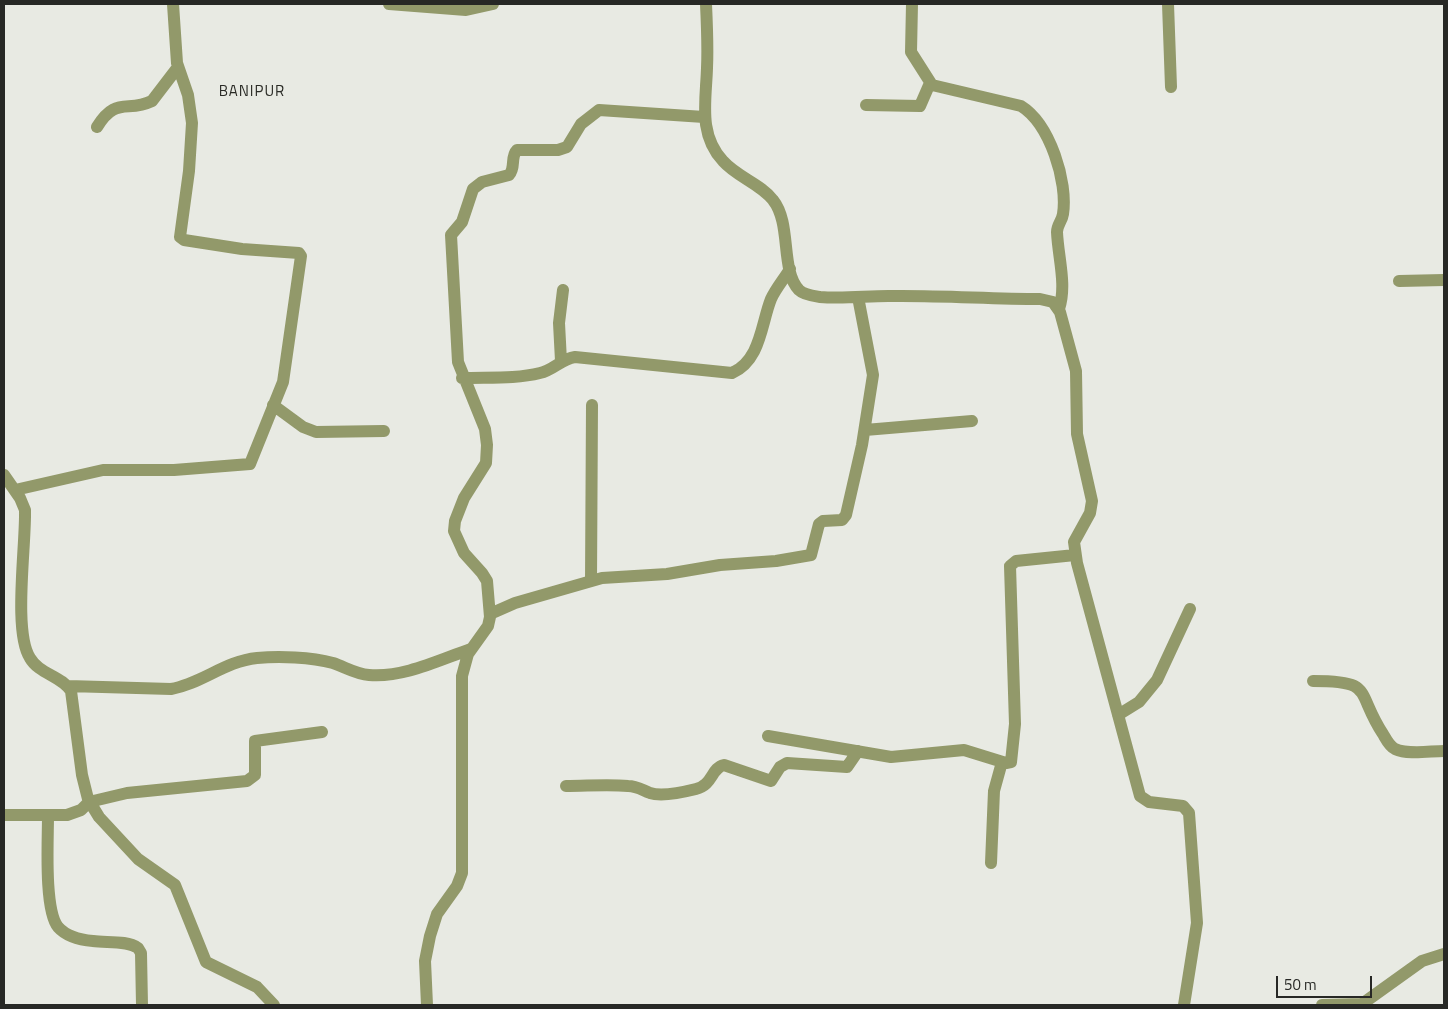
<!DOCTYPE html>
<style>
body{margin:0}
#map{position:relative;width:1448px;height:1009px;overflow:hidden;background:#e8eae3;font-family:"Titillium Web",sans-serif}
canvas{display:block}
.frame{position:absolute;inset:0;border:5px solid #272825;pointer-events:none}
.scale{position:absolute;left:1276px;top:976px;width:96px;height:22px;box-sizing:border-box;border:2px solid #272825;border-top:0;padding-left:6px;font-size:15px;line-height:18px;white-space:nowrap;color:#272825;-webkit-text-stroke:4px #e8eae3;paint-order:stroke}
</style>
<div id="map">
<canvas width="1448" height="1009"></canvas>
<div class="frame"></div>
<div class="scale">50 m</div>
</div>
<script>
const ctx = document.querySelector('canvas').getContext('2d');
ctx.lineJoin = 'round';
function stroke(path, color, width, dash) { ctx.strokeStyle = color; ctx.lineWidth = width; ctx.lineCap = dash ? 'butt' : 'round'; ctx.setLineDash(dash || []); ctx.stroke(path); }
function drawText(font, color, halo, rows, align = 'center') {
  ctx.font = font + ' "Titillium Web",sans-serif'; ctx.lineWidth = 4; ctx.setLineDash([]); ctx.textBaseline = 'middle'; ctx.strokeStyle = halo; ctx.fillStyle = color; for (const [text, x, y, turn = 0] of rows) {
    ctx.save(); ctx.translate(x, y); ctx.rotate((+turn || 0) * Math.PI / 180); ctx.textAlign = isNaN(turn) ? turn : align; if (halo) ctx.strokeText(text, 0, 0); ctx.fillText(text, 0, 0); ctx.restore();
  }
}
stroke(new Path2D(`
 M389,4L466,10L493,4
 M706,4C707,25 708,47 707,68C706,101 698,134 723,161C737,177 761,184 773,200C792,224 780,270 799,290C804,295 814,296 820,297C843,299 866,296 888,296C939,295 989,299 1040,299L1053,302L1060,312L1076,371L1077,434L1092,501L1090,513L1074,542L1077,563L1140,796L1149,802L1183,806L1189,813L1197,923L1184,1005
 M912,4L911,52L932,85L1021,106C1050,124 1068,182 1063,214C1062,221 1057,225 1057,232C1058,257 1067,285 1059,309
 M1168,4L1171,87
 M866,105L920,106L930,83
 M97,127C116,96 127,113 152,101L178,67
 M1399,281L1444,280
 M561,361L559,323L563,290
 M462,378C488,377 516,379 540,373C554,370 561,359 575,357L732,373C761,360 761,324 771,299C776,288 784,279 790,269
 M273,405L303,427L316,432L384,431
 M865,430L972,421
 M4,475L20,498L25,510C26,545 13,632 30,658C39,674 62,676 71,691L82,775L88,799L99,817L138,859L175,885L206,962L257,987L274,1005
 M15,490L103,470H174L250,464L283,382L301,256L299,253L242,249L184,240L180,237L189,171L192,123L188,95L177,63L173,4
 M591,581L592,405
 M490,614L515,603L602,578L667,574L720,565L776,561L811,555L819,524L823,521L842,520L846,515L862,445L873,375L858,297
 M1313,681C1375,681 1355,691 1383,734C1386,739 1389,746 1395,749C1408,755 1430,751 1444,751
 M68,686L171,689C201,684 225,661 257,658C279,656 311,657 333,663C345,667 356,674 369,675C403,678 439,660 471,649
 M1118,715L1139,702L1157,680L1190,609
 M768,736L891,757L964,750L1006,763L1011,762L1015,724L1010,566L1016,561L1075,555
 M566,786C587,786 608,784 628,786C637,786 642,790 650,793C662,797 684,792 696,789C713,785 711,768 724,765L771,781L780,767L787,763L847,767L858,751
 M4,815H67L81,810L89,802L127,793L247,781L255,775V741L322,732
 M48,816C48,840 44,910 58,927C66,936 81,940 93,941C106,943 127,940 138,948L141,953L142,1005
 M991,863L994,791L1002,762
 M427,1005L425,961L430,936L437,914L457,886L462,873V676L468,654L488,626L490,617L487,581L482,573L464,553L454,531L455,521L464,498L486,463L487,445L485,429L458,362L451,235L462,222L473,189L482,182L509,175C516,168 510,157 517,150H558L567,147L581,124L599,110L704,117
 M1322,1005L1362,1004L1422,961L1444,954`), '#92996a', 12);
ctx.letterSpacing = '1px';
drawText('15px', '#2a2b26', '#e8eae3', [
 ["BANIPUR",252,92]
]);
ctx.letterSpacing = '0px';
</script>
